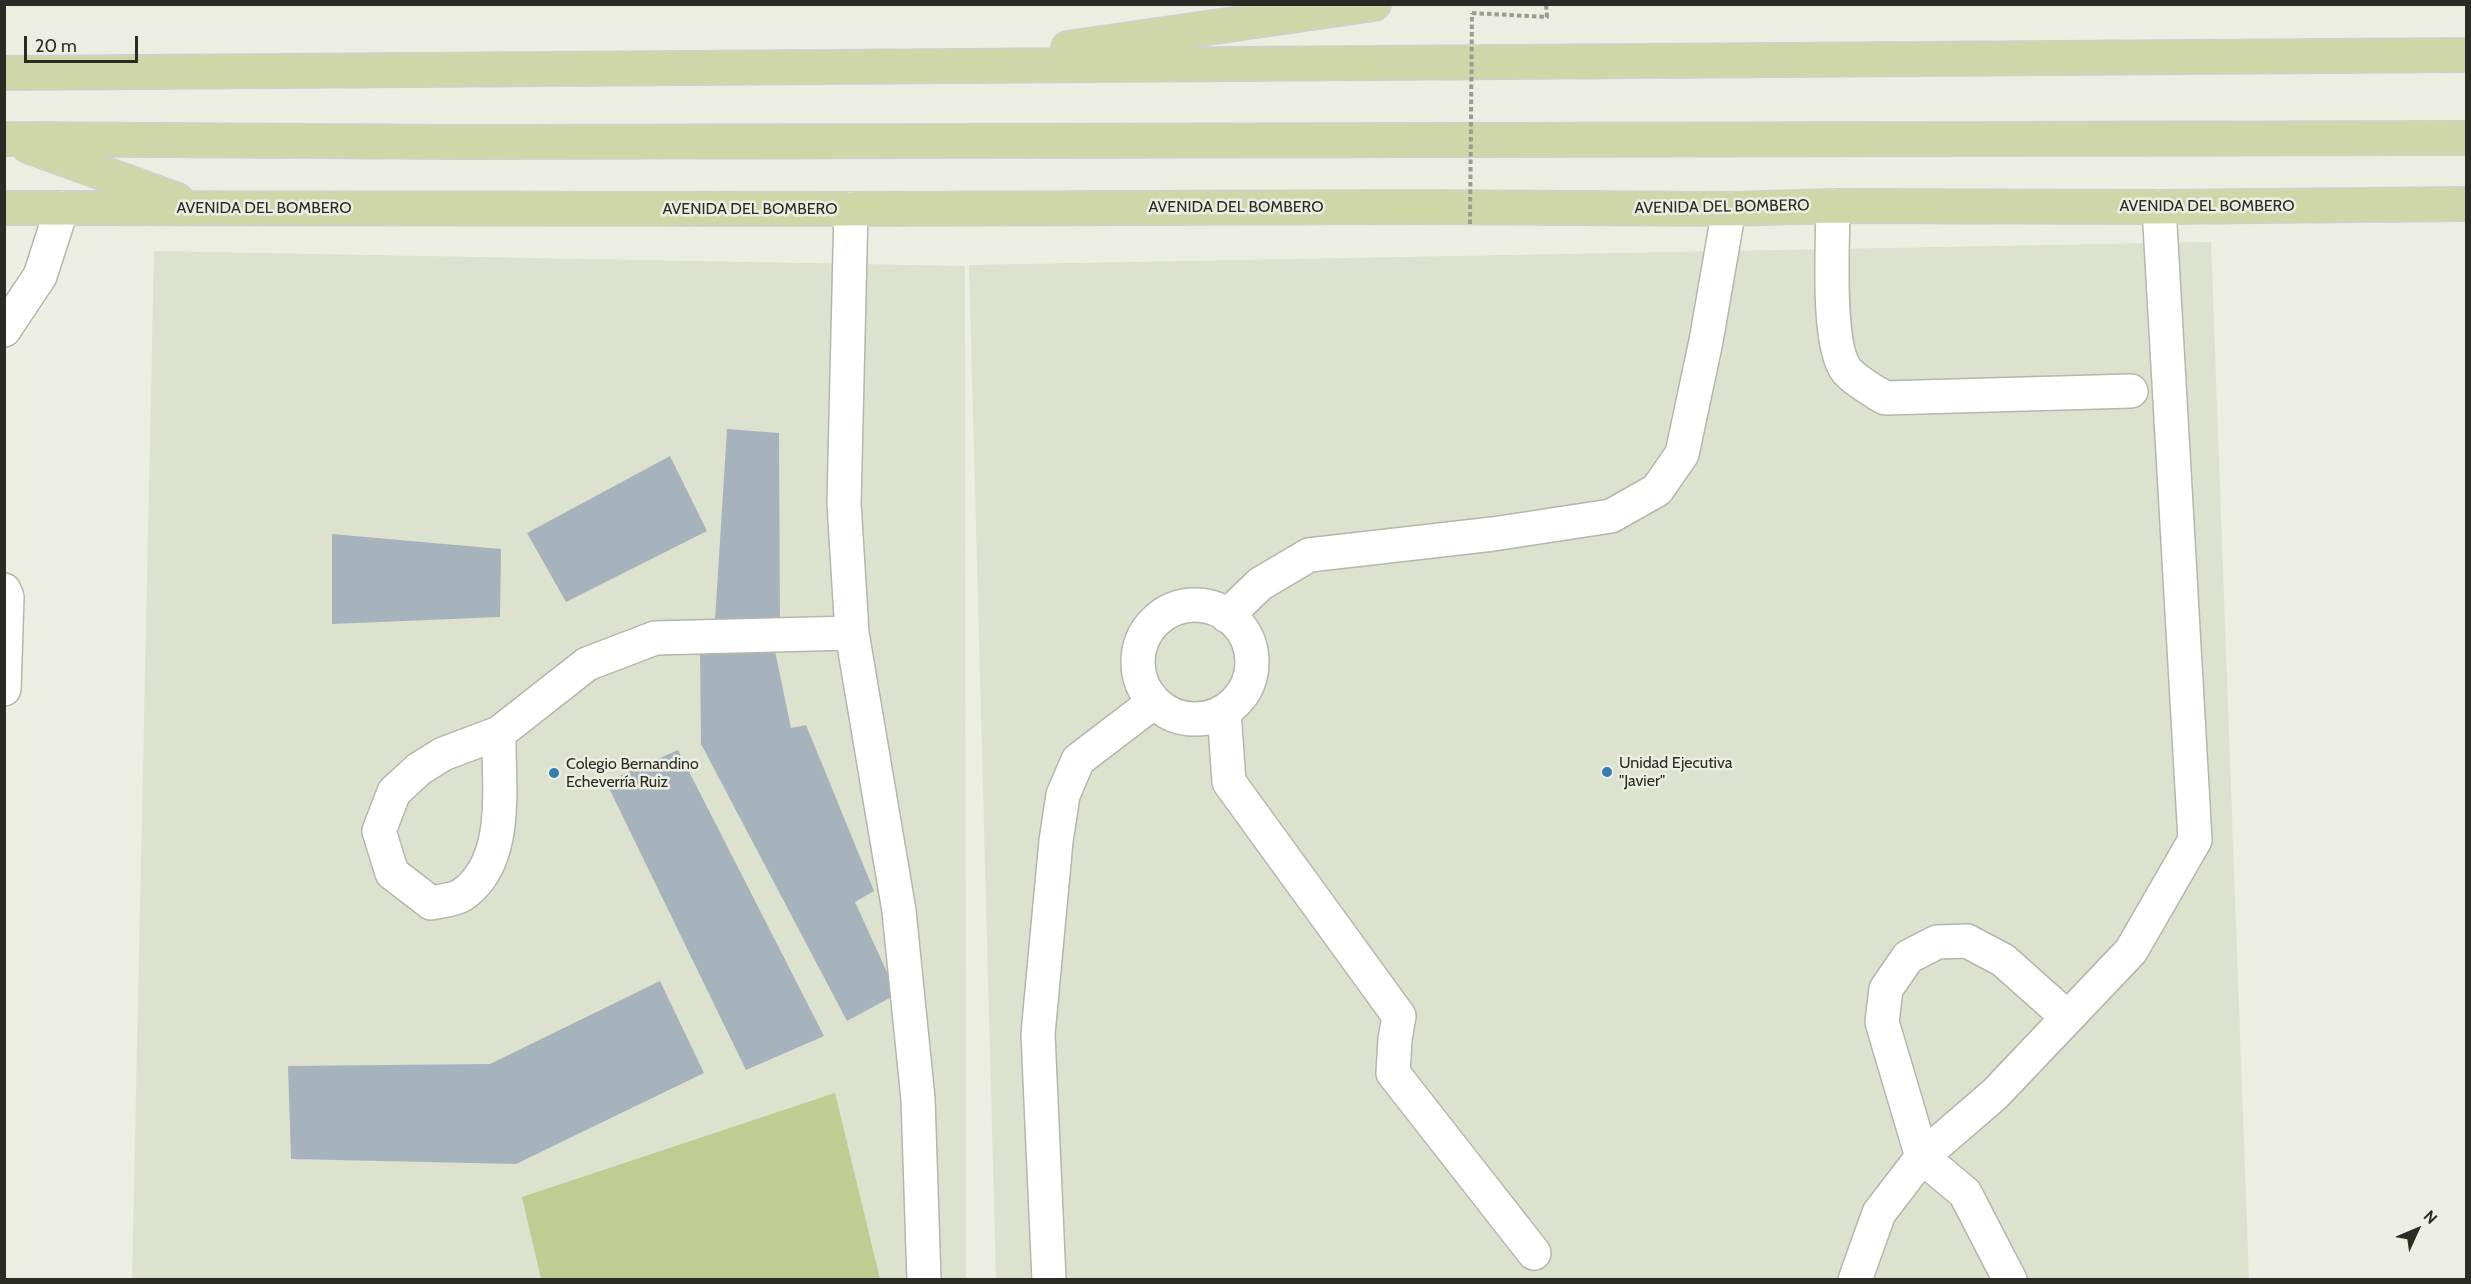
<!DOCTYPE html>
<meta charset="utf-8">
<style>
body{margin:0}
#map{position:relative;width:2471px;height:1284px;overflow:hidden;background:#ebeee0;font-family:Cabin,sans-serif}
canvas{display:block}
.frame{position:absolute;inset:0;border:6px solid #2a2b25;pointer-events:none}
.north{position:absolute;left:2387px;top:1200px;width:60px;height:60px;-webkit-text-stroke:4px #ebeee0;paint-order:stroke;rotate:46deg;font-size:16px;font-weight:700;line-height:24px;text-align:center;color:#2a2b25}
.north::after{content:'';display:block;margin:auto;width:21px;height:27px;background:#2a2b25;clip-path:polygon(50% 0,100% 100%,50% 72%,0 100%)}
.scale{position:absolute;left:24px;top:36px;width:114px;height:27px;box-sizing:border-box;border:3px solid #2a2b25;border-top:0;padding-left:8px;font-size:18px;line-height:21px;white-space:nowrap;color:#2a2b25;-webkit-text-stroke:4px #ebeee0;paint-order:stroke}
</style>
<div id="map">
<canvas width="2471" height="1284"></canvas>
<div class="frame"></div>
<div class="north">N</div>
<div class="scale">20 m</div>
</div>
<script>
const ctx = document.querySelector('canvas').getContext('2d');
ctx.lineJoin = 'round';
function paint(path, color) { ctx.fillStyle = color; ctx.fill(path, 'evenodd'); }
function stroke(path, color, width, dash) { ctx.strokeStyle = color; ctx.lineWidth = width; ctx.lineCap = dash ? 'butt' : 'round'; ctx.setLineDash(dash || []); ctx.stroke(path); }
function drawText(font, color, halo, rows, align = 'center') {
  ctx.font = font + ' Cabin,sans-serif'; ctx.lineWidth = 5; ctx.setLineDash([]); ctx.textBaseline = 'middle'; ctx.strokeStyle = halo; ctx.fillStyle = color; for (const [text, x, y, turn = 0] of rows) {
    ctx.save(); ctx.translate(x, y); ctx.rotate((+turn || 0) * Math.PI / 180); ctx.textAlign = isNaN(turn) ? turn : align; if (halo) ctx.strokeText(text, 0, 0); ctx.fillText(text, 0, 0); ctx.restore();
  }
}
paint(new Path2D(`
 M2211,242L2249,1279H996L969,265Z
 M154,251L965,266L966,1279L132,1280Z`), '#dde2ce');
paint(new Path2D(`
 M835,1093L880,1279H541L522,1197Z`), '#c0cc91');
paint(new Path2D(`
 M727,429L779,433L780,623L715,620Z
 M670,456L707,531L566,602L527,533Z
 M332,534L501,549L500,617L332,624Z
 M774,646L791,728L806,725L874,891L855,902L897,994L847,1021L701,744L700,651Z
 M678,750L824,1036L746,1070L606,782Z
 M660,981L704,1073L516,1164L291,1159L288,1066L490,1064Z`), '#a7b3bc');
const minor = new Path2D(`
 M1833,206C1833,241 1826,346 1847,371C1857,382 1872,390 1885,398L2131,391
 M851,209L844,503L852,633L899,911L918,1099L924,1280
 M4,330L40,276L62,208
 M4,590L7,597L4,689
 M1138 662a57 57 0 1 1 114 0a57 57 0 1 1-114 0Z
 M1227,616L1260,584L1309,555L1493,534L1611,516L1657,490L1682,454L1706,341L1729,209
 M1224,712L1229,782L1399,1016L1395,1039L1393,1073L1534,1253
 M499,733C498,785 511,861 462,895C454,900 440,901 431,903L392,873L379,831L394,792L419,769L443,754L499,733L587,664L655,638L852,633
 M1049,1280L1038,1034L1056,841L1063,795L1078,760L1154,702
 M1855,1280L1879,1213L1922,1157L1995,1094L2131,951L2195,840L2159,207
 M2010,1280L1965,1193L1922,1157L1882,1022L1886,989L1908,957L1937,942L1967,941L2003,960L2067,1017`);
const major = new Path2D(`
 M1068,48L1374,4
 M4,73L2466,55
 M4,139L460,142L2466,138
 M28,146L177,200
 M4,208L851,209L1416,207L1729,209L1833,206L2159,207L2466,204`);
stroke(minor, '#b4b7aa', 36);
stroke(major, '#d0d0cf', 36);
stroke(new Path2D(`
 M1472,13L1547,17L1546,4`), '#9a9c92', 4, [4.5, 3]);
stroke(minor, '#fff', 33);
stroke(major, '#cfd7a9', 33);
stroke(new Path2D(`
 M1470,224L1472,13`), '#9a9c92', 4, [4.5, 3]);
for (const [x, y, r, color] of [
 [1607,772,6,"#357eb2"],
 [554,773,6,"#357eb2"]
]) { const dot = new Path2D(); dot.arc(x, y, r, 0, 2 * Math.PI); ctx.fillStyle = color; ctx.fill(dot); stroke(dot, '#ebeee0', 2); }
drawText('16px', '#2a2b25', '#ebeee0', [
 ["AVENIDA DEL BOMBERO",2207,206],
 ["AVENIDA DEL BOMBERO",1236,207],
 ["AVENIDA DEL BOMBERO",1722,207,-1],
 ["AVENIDA DEL BOMBERO",264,208],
 ["AVENIDA DEL BOMBERO",750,209]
]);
drawText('16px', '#2a2b25', '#ebeee0', [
 ["Unidad Ejecutiva",1619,763],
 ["\"Javier\"",1619,781],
 ["Colegio Bernandino",566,764],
 ["Echeverría Ruiz",566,782]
], 'left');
</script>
